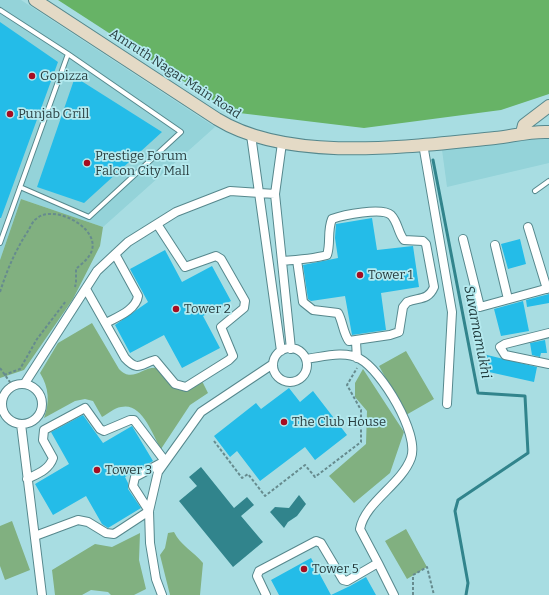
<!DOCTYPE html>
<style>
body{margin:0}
canvas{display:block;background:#a8dde2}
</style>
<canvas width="549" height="595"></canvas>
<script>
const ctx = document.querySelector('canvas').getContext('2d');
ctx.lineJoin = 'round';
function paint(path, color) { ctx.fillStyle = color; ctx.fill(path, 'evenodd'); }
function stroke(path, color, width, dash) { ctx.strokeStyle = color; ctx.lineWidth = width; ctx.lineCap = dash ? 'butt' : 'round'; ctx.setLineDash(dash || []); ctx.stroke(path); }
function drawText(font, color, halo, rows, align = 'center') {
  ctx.font = font + ' Bitter,serif'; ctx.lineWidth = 3.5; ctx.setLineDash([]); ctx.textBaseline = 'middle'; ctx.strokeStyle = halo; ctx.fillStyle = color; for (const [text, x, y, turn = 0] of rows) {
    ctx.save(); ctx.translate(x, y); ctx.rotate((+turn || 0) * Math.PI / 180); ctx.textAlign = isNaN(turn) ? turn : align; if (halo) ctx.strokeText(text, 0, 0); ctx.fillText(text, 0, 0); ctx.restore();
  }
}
paint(new Path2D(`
 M0,0H21L215,127L103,227L21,199L0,260Z
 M549,139V163L447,187L442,150L524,140Z`), '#94d3d9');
paint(new Path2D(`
 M21,199L103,227L100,246L73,299L24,370L0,378V260Z
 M92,323L119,369C133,384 143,365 158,368C176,391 174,395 202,381L208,393L190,405L161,449C152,434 142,402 121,407C114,408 108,414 102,417L93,401L85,399L75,401L44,418C50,402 49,388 40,373L58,343Z
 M406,351L434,399L406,415L379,366Z
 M363,369L404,432L390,473L354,503L329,476L366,444L367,411L355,397V383Z
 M12,521L30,570L5,580L0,566V526Z
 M406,529L427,567L407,579L385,541Z
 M174,532C180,545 194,552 203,563L200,595H170L160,555L165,548L168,533Z
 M140,533L139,560L146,589L134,595H111L108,592L91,590L82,595H55L52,570L95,544L112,547Z`), '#81b080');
paint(new Path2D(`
 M58,0H549V94L501,110L364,128L231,112Z`), '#67b366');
paint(new Path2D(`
 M201,467L234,508L247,497L254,505L241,516L263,542L233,567L179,501L197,486L189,477Z
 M299,495L306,504L297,516L288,522L284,528L270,512L275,507L289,508Z`), '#31848c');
stroke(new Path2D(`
 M433,160L478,393L525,396L528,453L458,500L455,511L468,583L466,595`), '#31848c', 3);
paint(new Path2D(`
 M0,22L58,62L1,218H0Z
 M75,77L162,132L84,203L37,187Z
 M372,218L377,250L413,246L419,287L381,293L386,330L352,335L345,296L311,301L308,299L303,265L338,258L335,238L336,224Z
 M520,239L526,264L508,269L501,244Z
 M165,250L182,282L212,266L231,301L203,316L220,348L182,368L164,335L130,353L115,325L148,302L130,269Z
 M549,294V303L527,307L526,300Z
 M523,301L529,331L501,336L494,309Z
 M545,340L547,353H541L540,357L532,355L530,343Z
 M483,354L537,367L534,382L480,370Z
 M289,388L300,402L313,391L347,435L315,460L305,447L260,481L237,451L230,457L214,436L256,403L261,409Z
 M83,415L103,443L132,426L153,461L125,477L128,483V489L141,508L108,528L102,524L86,496L53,515L35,484L69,464L51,432Z
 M311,558L331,595H279L271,580Z
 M366,577L376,595H331L350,586Z`), '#24bce8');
const lane = new Path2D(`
 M0,10L68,54L0,243
 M20,187L89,217L181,132L68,54
 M535,191L549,181`);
const street = new Path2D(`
 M251,135L281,351
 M282,143L275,194L291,349
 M423,144L452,312L447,404
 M528,227L547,289
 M463,239L480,307L549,288
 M495,245L508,299
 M282,261C297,260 312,259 327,255C331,243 327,231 332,219C343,215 382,207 391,215C398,222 398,233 404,240L423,241L426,244L434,287C428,301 419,297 407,302L403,307L399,332L390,335L349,341C343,333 343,322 338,313L313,310L303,302L297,260
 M86,289L125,358C138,372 140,364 155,360L175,384L186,387L229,360L233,356L221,327L244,308L245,301L221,259L216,256L185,267L157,224
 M106,323C117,317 136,310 138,296L115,254
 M549,333L505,344L500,347L505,355L549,364
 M356,342L357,358
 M273 365a17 17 0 1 1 34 0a17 17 0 1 1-34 0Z
 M306,359C322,357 345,350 360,359C381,370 420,434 411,458C401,485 365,502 360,529L378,563
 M25,383L97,271L128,242L176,212L230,191L275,194
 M2 404a20 20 0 1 1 40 0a20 20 0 1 1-40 0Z
 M21,424L42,595
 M27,479C37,474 49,470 53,458L43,440L44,430L85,408L100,429L104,431L130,420H134L165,461L135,477L133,486L149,511L114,534L106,533L88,522L78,520L35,536
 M162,595L156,579L150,543L149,511L158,472L201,412L273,364
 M266,595L257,576L259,571L316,541L321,543L343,580L347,581L378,563L394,595`);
const secondary = new Path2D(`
 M35,0L217,119C290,164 412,146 495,138C513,136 530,131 549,132
 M522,133L524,125L549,106`);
stroke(lane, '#56888d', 6);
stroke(street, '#56888d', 10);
stroke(secondary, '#56888d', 14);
stroke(new Path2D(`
 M0,292C7,270 15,251 28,231C30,228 32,222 36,219C54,202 107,231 89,256C86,261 80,265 76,269V283L75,287
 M0,368L12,385
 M4,375L20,369L37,339L66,301
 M214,441L242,478L248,474L265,496L305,465L315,477L361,442V410L347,385L357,368
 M413,595V575L427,567L434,595`), '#668b8e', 2, [3, 2]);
stroke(lane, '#fff', 4);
stroke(street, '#fff', 8);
stroke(secondary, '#e4dac6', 12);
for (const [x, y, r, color] of [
 [32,76,4,"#a60d21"],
 [10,114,4,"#a60d21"],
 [87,163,4,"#a60d21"],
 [360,275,4,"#a60d21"],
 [176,309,4,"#a60d21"],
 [284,422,4,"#a60d21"],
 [97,470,4,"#a60d21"],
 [304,569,4,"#a60d21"]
]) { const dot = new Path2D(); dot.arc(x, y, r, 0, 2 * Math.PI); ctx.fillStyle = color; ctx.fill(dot); stroke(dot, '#b5eaef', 1.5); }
drawText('13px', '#2a3f41', '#b5eaef', [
 ["Amruth Nagar Main Road",175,74,33]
]);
drawText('13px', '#2a3f41', '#b5eaef', [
 ["Gopizza",40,76],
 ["Punjab Grill",18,114],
 ["Prestige Forum",95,156],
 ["Falcon City Mall",95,171],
 ["Tower 1",368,275],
 ["Tower 2",184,309],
 ["The Club House",292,422],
 ["Tower 3",105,470],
 ["Tower 5",312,569]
], 'left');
drawText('italic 14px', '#203b3d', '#b5eaef', [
 ["Suvarnamukhi",477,332,79]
]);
</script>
